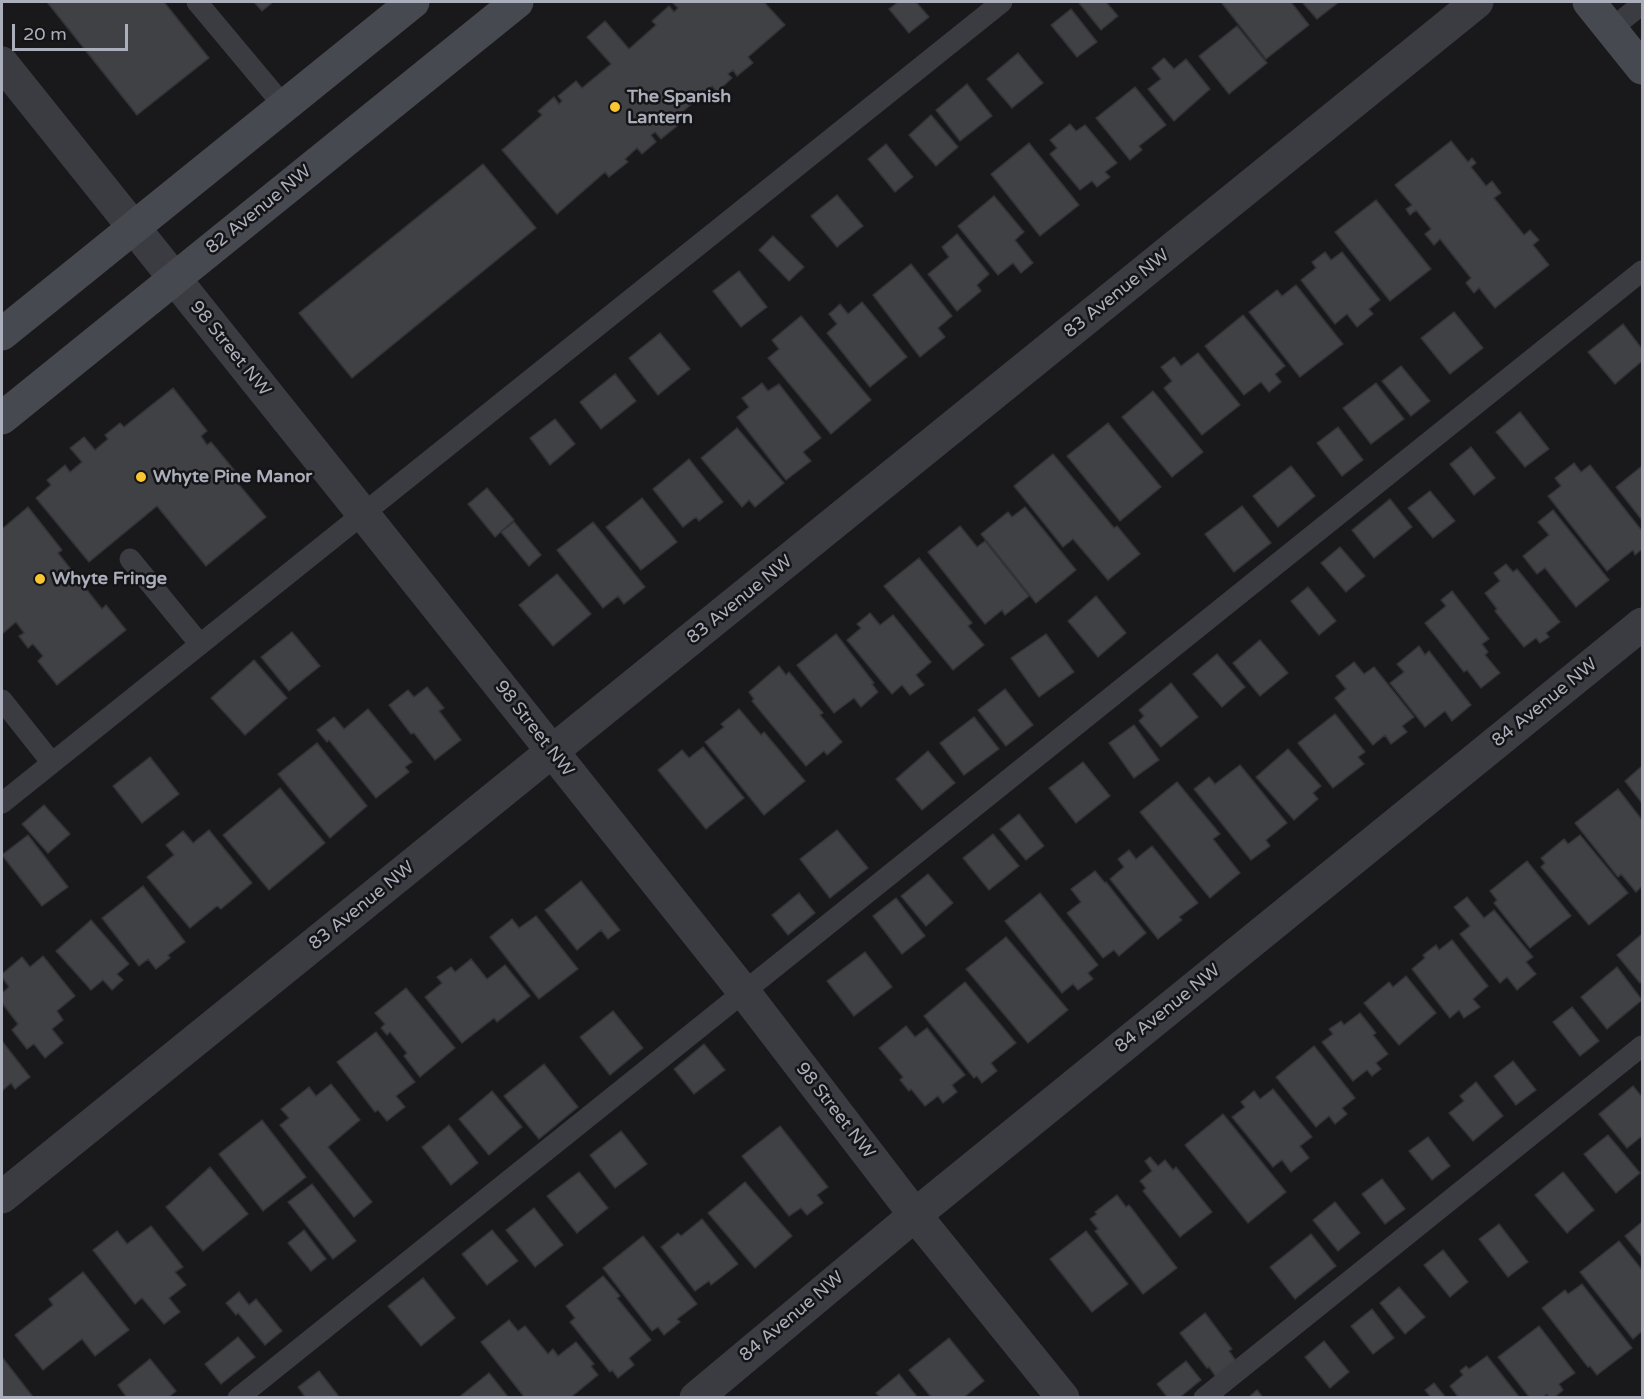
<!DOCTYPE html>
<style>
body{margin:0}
#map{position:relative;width:1644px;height:1399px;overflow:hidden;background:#19191b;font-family:"Varela Round",sans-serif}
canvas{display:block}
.frame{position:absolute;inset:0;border:3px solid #abaebb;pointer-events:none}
.scale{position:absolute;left:12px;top:24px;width:116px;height:27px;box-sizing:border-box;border:3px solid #abaebb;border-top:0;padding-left:8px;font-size:18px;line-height:21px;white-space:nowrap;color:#abaebb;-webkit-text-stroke:4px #141416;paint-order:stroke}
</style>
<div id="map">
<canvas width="1644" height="1399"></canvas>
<div class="frame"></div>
<div class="scale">20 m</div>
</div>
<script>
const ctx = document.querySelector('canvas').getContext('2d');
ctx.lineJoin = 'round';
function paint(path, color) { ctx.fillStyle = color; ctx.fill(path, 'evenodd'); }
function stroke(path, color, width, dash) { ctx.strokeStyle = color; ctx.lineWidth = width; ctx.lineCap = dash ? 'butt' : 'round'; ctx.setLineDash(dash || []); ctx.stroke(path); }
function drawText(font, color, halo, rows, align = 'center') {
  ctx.font = font + ' "Varela Round",sans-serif'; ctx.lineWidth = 5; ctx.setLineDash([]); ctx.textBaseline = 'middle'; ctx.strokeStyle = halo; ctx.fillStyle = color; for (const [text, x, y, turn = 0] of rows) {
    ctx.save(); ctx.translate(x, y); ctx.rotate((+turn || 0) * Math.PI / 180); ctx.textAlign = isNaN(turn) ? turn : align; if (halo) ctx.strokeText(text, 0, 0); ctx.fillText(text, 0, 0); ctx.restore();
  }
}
const building = new Path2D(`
 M47,2H164L209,58L137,115Z
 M254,2H273L262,11Z
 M675,2H764L785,25L748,57L753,63L737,76L733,70L728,74L732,78L717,92L712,86L672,121L677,126L661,139L655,132L651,135L656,142L642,154L637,148L625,159L628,162L609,177L605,172L557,214L502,150L542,115L538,111L554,97L559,104L562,101L558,96L576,81L582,88L611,64L587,37L605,21L629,49L656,25L652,21L669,6L674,12L678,8L673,3Z
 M898,2H916L929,17L909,33L889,9Z
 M1081,2H1106L1118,16L1101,30L1079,3Z
 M1221,2H1291L1309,25L1266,59Z
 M1302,2H1339L1317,19Z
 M1071,9L1097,42L1077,57L1051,25Z
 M1237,26L1267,63L1229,94L1199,56Z
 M1018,53L1043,83L1012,108L987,79Z
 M1164,58L1174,69L1186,59L1210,89L1174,121L1148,89L1161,79L1152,68Z
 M967,84L992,116L960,141L936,110Z
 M1135,87L1166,125L1139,146L1142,150L1130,160L1096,118Z
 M931,115L958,147L936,166L909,135Z
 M1070,124L1076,131L1085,125L1117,163L1105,172L1110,177L1097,187L1092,181L1080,190L1050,154L1057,148L1050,140Z
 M1451,141L1468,162L1472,158L1476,163L1471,167L1486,186L1492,181L1501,193L1494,198L1524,235L1530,230L1539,240L1533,245L1549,265L1495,308L1479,288L1474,293L1466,283L1471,278L1440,239L1434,245L1425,234L1431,229L1416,210L1410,215L1406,209L1412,205L1395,185Z
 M1029,143L1079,205L1040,236L991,174Z
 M886,144L913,177L895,192L868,159Z
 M483,164L536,228L352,378L299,313Z
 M837,195L863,226L837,247L811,216Z
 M994,196L1024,232L1015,240L1033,263L1021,273L1013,263L998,275L958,226Z
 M1376,200L1431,269L1390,301L1335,232Z
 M957,234L989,274L977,285L981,291L957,311L928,274L949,257L942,247Z
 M773,236L804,267L789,281L759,250Z
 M1325,252L1331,260L1342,252L1380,300L1369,309L1373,314L1357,327L1347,314L1335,324L1301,280L1316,268L1312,262Z
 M911,264L952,316L938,328L945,337L920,357L873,295Z
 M739,271L767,307L741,327L713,291Z
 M1296,285L1343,344L1300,377L1249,312L1277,290L1282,296Z
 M862,302L907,357L870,387L827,333L837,324L829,314L840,304L848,314Z
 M1454,312L1483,348L1450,374L1421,338Z
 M1243,315L1285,366L1275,374L1281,382L1269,392L1261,382L1244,395L1205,346Z
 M801,316L871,400L831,434L768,358L779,349L772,340Z
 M1623,324L1642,349V361L1615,384L1588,352Z
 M660,333L690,369L658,395L629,358Z
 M1198,353L1240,405L1202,435L1164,388L1172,381L1161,367L1174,357L1181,366Z
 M1401,366L1430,401L1411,416L1382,381Z
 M615,374L636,401L601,429L580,402Z
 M762,383L768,391L779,384L821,438L803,452L811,461L786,480L737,417L749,407L742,398Z
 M1376,383L1404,419L1371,444L1343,408Z
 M173,388L207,431L201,436L207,445L211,442L235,471L231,475L266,517L206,566L157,506L89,562L36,498L51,485L47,480L65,465L70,472L82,462L70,448L84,437L95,450L108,439L105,435L120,423L124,427Z
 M1153,391L1203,452L1172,477L1122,417Z
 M1520,412L1549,449L1525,467L1496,432Z
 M555,419L575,444L550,465L530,438Z
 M1108,423L1161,487L1120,521L1067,456Z
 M1338,427L1363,460L1342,476L1317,443Z
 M737,428L784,483L755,507L749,500L742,507L701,458Z
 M1471,447L1495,478L1474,495L1450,464Z
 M1053,454L1114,528L1117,526L1140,554L1108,580L1073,539L1063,547L1014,486Z
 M689,459L723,502L699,521L696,517L683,527L653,489Z
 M1574,463L1581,472L1590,465L1642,531V549L1635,555L1633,550L1607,571L1548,496L1561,486L1555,478Z
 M1291,466L1315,496L1278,527L1253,496Z
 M1642,466V520L1616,487Z
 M487,488L514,520L495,537L468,504Z
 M1430,491L1455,521L1433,538L1408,508Z
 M642,498L677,542L641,570L606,527Z
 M1390,499L1412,527L1374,558L1352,530Z
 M1242,506L1271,543L1234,572L1205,534Z
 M28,507L62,550L58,553L102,609L106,605L126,630L57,685L38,661L43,656L33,644L28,648L19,636L24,633L16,622L2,634V529Z
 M1025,507L1076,570L1036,603L981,534L1008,512L1012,517Z
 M1553,510L1609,580L1576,607L1545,568L1537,574L1523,556L1549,535L1538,522Z
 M514,522L541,555L529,566L501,532Z
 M593,522L645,587L624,604L618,596L603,608L557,550Z
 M960,526L977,547L985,541L1029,596L1005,615L1002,610L985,624L928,552Z
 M1340,547L1365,576L1346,592L1321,563Z
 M919,558L972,623L968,626L984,645L953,670L884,586Z
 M1506,564L1513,572L1517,569L1560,622L1546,633L1549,637L1540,643L1536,638L1524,647L1495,611L1497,609L1485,593L1500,581L1494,573Z
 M557,574L591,614L553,646L519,605Z
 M1308,587L1336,621L1319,635L1291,601Z
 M1452,591L1489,639L1482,644L1488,652L1485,655L1500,673L1481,688L1467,670L1464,672L1425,623L1446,606L1441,600Z
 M1096,596L1126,633L1098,657L1068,621Z
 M870,613L880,625L893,615L931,662L916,675L924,685L910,695L902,685L892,694L847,640L861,628L857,624Z
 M292,632L320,666L289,691L261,657Z
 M836,634L874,683L872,684L878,692L861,707L854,698L834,713L797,665Z
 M1046,634L1074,672L1039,697L1011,658Z
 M1260,640L1288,673L1260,696L1233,663Z
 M1419,646L1425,655L1429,651L1471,705L1452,721L1445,711L1425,727L1390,683L1404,672L1397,664Z
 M1217,654L1245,687L1222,707L1193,674Z
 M254,660L287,698L245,735L211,698Z
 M1354,662L1364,674L1374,667L1414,717L1402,726L1407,732L1391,744L1385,735L1373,745L1335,698L1346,689L1336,676Z
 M779,666L786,675L789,672L823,713L820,715L842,742L827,755L824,751L806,766L752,701L754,699L749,692Z
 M1171,683L1198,717L1161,747L1139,721L1144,716L1139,710Z
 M427,687L444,708L439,711L461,740L435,760L414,733L411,734L389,705L408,690L414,697Z
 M1005,689L1033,725L1006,746L978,710Z
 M368,709L412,762L405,767L409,772L376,798L329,740L327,742L317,730L334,717L344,729Z
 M739,709L761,735L764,732L805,781L764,815L705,742L724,727L721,724Z
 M1335,714L1365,752L1358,757L1364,764L1333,788L1298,743Z
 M974,717L999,749L964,775L940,743Z
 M1134,725L1159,760L1134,778L1109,743Z
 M317,743L367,806L330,838L278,774Z
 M703,747L744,798L706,829L658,770L682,750L689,758Z
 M1288,749L1321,786L1313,793L1318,799L1294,820L1256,777Z
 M928,751L955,783L922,810L896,779Z
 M150,757L179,794L142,823L113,786Z
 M1083,762L1110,796L1076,823L1049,788Z
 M1240,765L1287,823L1266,840L1270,846L1251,860L1194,789L1209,777L1215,784Z
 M1642,766V803L1625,781Z
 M1177,782L1220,834L1213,839L1240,873L1210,898L1140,812Z
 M280,788L325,843L269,890L223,835Z
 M1618,789L1642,820V886L1636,892L1621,874L1618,877L1575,823Z
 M44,805L70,834L48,853L22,824Z
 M1019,814L1044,846L1026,860L1000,829Z
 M209,830L252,883L221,909L217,906L190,928L147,877L174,855L166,845L183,831L193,843Z
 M837,830L868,868L830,898L800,859Z
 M993,834L1019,866L989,890L963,858Z
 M28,835L68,887L42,906L2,855Z
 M1580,835L1628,893L1589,925L1541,867L1545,863L1541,858L1564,839L1568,844Z
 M1152,846L1198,903L1179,917L1182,920L1158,939L1110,879L1124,867L1118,859L1129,850L1136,859Z
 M1527,861L1571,916L1530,948L1494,903L1497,900L1490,891Z
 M1095,871L1105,883L1106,882L1146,933L1119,956L1114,950L1103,958L1067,913L1081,902L1071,889Z
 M928,874L953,903L926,926L901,896Z
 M581,881L620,930L608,939L601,930L577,950L545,910Z
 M143,886L185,942L168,955L170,958L156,969L148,959L139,966L102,918Z
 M799,893L815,913L788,935L772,915Z
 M1040,893L1098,965L1088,973L1093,979L1078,990L1073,984L1062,993L1005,921Z
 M1467,897L1484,918L1494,910L1533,957L1526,962L1536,974L1517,990L1507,977L1500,983L1460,934L1470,926L1454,907Z
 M896,898L925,936L902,954L873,916Z
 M536,916L578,969L539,999L490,937L512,919L519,928Z
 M91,920L129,964L117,974L123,980L112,990L103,980L91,990L56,951Z
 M1642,934V981L1640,983L1617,955Z
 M1006,937L1068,1010L1028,1043L966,969Z
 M1452,940L1488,986L1473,999L1480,1007L1464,1018L1459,1010L1450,1018L1412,969L1425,958L1423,955L1436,945L1439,950Z
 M865,952L892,987L854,1016L827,981Z
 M43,956L75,996L57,1011L63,1020L52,1029L63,1043L45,1058L34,1044L27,1049L12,1030L18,1024L2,1003V993L9,987L2,977V974L22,957L30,967Z
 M471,959L487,979L505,965L530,996L497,1022L494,1018L462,1043L425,997L442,983L437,977L451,967L455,972Z
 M1617,967L1642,1000L1607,1029L1581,997Z
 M1406,976L1436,1013L1399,1045L1364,1003L1389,982L1393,987Z
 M965,982L1016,1043L991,1063L997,1071L982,1083L977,1076L974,1078L924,1016Z
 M406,988L455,1048L420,1077L404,1056L407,1053L390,1032L387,1035L381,1028L385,1024L375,1013Z
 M1572,1007L1599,1041L1580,1056L1553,1022Z
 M613,1011L643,1048L610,1075L580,1037Z
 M1360,1013L1376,1033L1373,1035L1388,1054L1376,1063L1381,1069L1372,1076L1367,1070L1353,1081L1322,1042L1333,1034L1329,1029L1341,1021L1344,1025Z
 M906,1026L915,1037L927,1028L965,1075L952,1085L957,1092L943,1103L938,1096L925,1106L911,1089L909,1091L900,1080L903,1077L879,1048Z
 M376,1032L415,1082L396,1096L405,1107L387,1121L378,1110L375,1112L337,1062Z
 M2,1041L30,1077L15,1089L11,1083L2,1091Z
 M704,1044L725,1070L694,1094L674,1069Z
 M1314,1046L1355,1098L1342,1108L1347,1114L1335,1124L1329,1116L1316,1127L1276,1077Z
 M1513,1061L1536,1090L1516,1105L1494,1076Z
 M544,1064L578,1107L539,1139L504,1096Z
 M1476,1082L1503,1116L1473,1141L1449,1113L1464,1101L1460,1096Z
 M331,1084L360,1120L328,1147L372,1202L354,1217L280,1125L289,1118L281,1109L309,1087L316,1096Z
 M1633,1086L1642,1097V1136L1627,1148L1599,1114Z
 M1273,1089L1312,1137L1300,1146L1309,1158L1291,1172L1282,1160L1273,1167L1232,1117L1245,1107L1241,1102L1254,1091L1260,1099Z
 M492,1091L522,1127L489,1155L459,1119Z
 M1223,1114L1286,1192L1248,1223L1185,1145Z
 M262,1120L306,1177L263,1211L219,1154Z
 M449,1125L478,1163L451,1185L422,1147Z
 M780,1126L828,1187L817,1195L823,1203L807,1215L801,1208L789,1216L742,1156Z
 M621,1131L647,1164L615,1188L590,1155Z
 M1608,1135L1640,1173L1616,1193L1584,1154Z
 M1428,1137L1450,1166L1432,1180L1409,1151Z
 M1150,1157L1158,1166L1165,1160L1173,1170L1176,1167L1212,1212L1180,1237L1143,1191L1146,1188L1140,1181L1152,1171L1145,1161Z
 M210,1167L248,1214L203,1251L166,1207Z
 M579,1172L608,1208L577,1233L547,1196Z
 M1563,1172L1594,1210L1567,1233L1535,1195Z
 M1382,1179L1405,1209L1385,1224L1362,1194Z
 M745,1182L792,1236L755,1268L708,1213Z
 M312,1184L356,1241L333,1259L288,1202Z
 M1117,1195L1126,1207L1129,1205L1177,1268L1143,1294L1095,1231L1098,1229L1090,1219L1097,1214L1095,1212Z
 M1335,1202L1360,1233L1338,1251L1313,1220Z
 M534,1208L563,1245L535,1267L506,1230Z
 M702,1219L738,1264L711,1285L709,1281L695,1291L661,1247L678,1233L681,1236Z
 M1642,1222V1257L1625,1236Z
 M1499,1224L1528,1262L1508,1277L1479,1239Z
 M151,1226L183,1267L175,1272L186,1285L169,1298L180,1312L164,1324L142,1298L135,1304L93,1250L117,1231L127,1244Z
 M304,1230L326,1259L311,1271L288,1243Z
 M492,1230L518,1261L487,1285L462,1254Z
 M1086,1231L1128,1284L1092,1312L1050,1259Z
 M1311,1234L1336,1266L1295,1299L1270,1267Z
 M643,1236L697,1304L677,1319L680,1322L664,1335L658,1327L652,1331L603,1268Z
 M1619,1241L1642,1270V1331L1633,1339L1580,1272Z
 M1443,1250L1468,1282L1450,1297L1424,1265Z
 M83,1272L129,1330L95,1356L82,1339L43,1370L15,1335L53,1305L49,1299Z
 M603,1276L620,1296L617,1298L651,1340L629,1358L634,1365L618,1378L612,1370L610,1372L570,1322L575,1318L566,1306Z
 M423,1278L455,1318L421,1346L388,1306Z
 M1582,1284L1632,1348L1597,1375L1590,1366L1588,1367L1542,1308L1565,1290L1568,1294Z
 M1399,1287L1425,1317L1405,1334L1380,1303Z
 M239,1292L249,1305L256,1299L282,1331L265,1345L238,1313L236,1315L226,1303Z
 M1372,1309L1394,1338L1373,1354L1351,1326Z
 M1205,1313L1232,1349L1229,1351L1236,1361L1216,1377L1209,1367L1207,1368L1180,1333Z
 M509,1320L518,1331L525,1326L548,1354L553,1349L558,1356L576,1342L594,1364L591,1366L598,1375L570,1398H525L481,1342Z
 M1539,1326L1575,1373L1559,1384L1563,1390L1554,1398H1549L1547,1394L1542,1398H1530L1498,1357Z
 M238,1337L255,1357L221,1384L205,1364Z
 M949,1338L984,1381L963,1398H932L909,1370Z
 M1324,1341L1349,1372L1330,1388L1305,1357Z
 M1487,1356L1520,1398H1459L1450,1386L1463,1375L1460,1371L1466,1366L1469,1369Z
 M2,1357L33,1397L32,1398H2Z
 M150,1359L176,1391L168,1398H127L118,1385Z
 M1186,1361L1201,1380L1179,1398H1168L1157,1384Z
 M319,1371L340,1398H306L298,1387Z
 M489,1373L509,1398H458Z
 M899,1374L918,1398H881L876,1393Z
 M1434,1383L1446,1398H1428L1430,1396L1425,1390Z
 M1257,1390L1263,1398H1248Z`);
paint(building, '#404145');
stroke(building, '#333337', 1.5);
stroke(new Path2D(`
 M197,2L284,106
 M1611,29L1642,4
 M130,559L199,643
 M2,700L52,763
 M2,803L1002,2
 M238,1398L1642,271
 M1204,1398L1642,1046`), '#3b3c42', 21);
stroke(new Path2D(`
 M2,63L364,515L744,992L915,1215L1063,1398
 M2,1197L1477,2
 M696,1398L915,1215L1642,624`), '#3b3c42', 33);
stroke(new Path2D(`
 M1589,2L1642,68
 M2,334L413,2
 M2,418L517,2`), '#474950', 33);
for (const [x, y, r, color] of [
 [615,107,6,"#fac632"],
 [141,477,6,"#fac632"],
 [40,579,6,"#fac632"]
]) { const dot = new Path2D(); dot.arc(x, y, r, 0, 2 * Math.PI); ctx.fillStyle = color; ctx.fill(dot); stroke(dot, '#141416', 2); }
drawText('bold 18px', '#abaebb', '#141416', [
 ["The Spanish",627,97],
 ["Lantern",627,118],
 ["Whyte Pine Manor",153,477],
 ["Whyte Fringe",52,579]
], 'left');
drawText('18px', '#abaebb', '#141416', [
 ["82 Avenue NW",259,210,-39],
 ["83 Avenue NW",1117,294,-39],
 ["98 Street NW",230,349,51],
 ["83 Avenue NW",740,600,-39],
 ["84 Avenue NW",1545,703,-39],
 ["98 Street NW",534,729,52],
 ["83 Avenue NW",362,906,-39],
 ["84 Avenue NW",1168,1009,-39],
 ["98 Street NW",835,1111,52],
 ["84 Avenue NW",792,1317,-40]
]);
</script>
